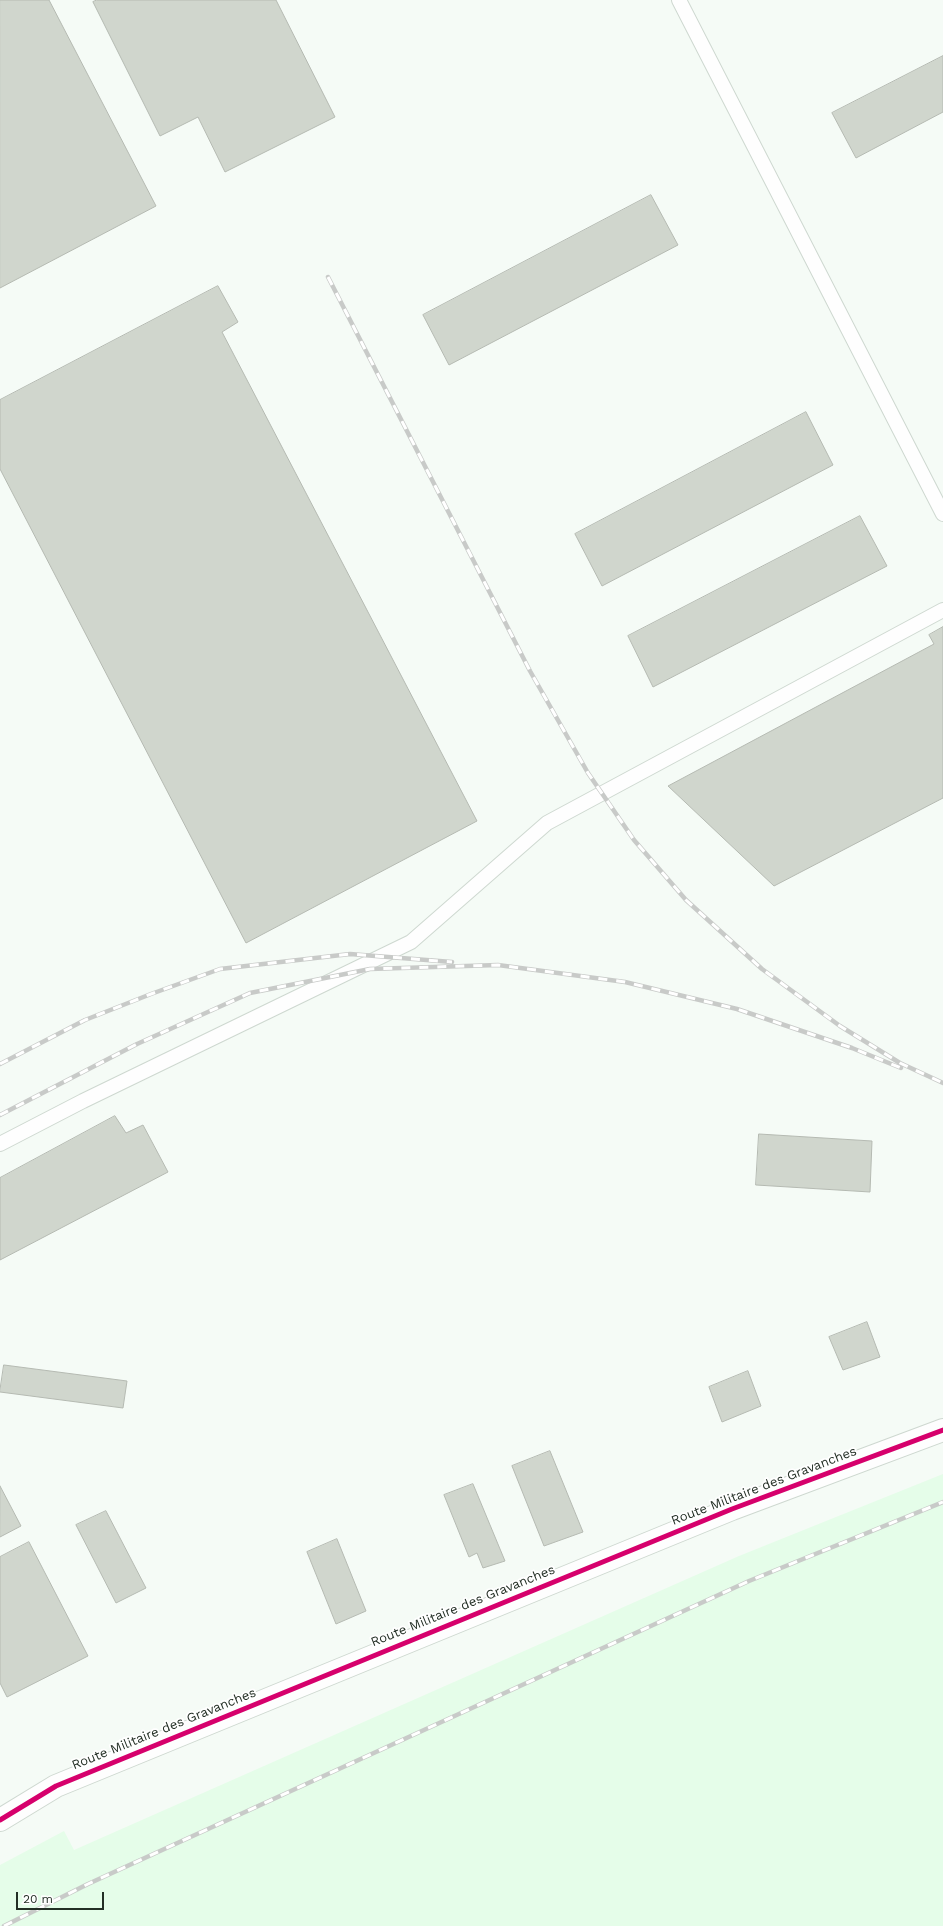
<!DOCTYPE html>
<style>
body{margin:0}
#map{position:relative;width:943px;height:1926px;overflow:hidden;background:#f5fbf6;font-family:"Work Sans",sans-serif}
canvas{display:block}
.scale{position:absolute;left:16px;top:1892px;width:88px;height:18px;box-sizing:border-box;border:2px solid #232f25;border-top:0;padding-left:5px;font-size:12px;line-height:14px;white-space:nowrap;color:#232f25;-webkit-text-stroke:3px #fff;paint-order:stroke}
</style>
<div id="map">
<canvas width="943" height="1926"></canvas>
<div class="scale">20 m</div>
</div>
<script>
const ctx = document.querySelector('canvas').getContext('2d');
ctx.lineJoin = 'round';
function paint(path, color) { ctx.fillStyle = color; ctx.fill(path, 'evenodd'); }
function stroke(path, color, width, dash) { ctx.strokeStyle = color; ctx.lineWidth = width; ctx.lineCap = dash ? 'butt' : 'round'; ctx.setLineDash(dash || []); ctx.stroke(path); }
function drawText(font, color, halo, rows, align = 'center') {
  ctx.font = font + ' "Work Sans",sans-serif'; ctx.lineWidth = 3.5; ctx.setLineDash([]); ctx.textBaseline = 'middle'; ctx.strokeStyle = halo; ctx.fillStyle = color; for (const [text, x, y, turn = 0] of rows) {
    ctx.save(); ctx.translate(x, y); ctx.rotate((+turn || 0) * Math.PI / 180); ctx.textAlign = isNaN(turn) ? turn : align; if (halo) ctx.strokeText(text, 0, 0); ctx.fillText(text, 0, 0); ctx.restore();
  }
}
paint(new Path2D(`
 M943,1474V1926H0V1865L64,1831L74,1850L739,1556Z`), '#e5fde9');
const building = new Path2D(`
 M0,0H49L156,206L0,288Z
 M97,0H276L335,117L225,172L198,117L160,136L93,2Z
 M943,56V112L856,158L832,113Z
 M651,195L678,245L449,365L423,315Z
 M218,286L238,322L222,332L477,821L246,943L0,469V400Z
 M806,412L833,465L602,586L575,534Z
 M860,516L887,566L653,687L628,636Z
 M943,627V798L774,886L668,786L934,644L929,635Z
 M115,1116L126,1133L143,1125L168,1172L0,1260V1178Z
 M759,1134L872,1141L870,1192L756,1185Z
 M867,1322L880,1357L843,1370L829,1337Z
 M4,1365L127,1381L123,1408L0,1392Z
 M748,1371L761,1406L722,1422L709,1387Z
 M550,1451L583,1532L544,1546L512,1466Z
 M473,1484L505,1561L483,1568L477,1553L469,1557L444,1495Z
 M0,1486L21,1526L0,1537Z
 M106,1511L146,1588L116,1603L76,1525Z
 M337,1539L366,1611L336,1624L307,1552Z
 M29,1542L88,1656L7,1697L0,1683V1557Z`);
paint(building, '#d0d6cd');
stroke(building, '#b5bab2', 1);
const service = new Path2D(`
 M679,0L943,514
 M0,1144L83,1101L411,942L547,823L943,610`);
const minor = new Path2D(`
 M0,1820L56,1786L732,1509L943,1430`);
stroke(service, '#ced8d0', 16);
stroke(minor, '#ced8d0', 24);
stroke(service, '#fefefe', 14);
stroke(minor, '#fefefe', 22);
const rail = new Path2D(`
 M328,277L530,671L588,773L634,840L686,900L762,969L840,1026L900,1063L943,1083
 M0,1064L85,1020L151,994L220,969L350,954L452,962
 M0,1115L137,1044L250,993L370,969L498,965L625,982L737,1009L852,1048L901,1068
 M4,1926L88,1884L749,1581L943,1502`);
stroke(rail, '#c8cac8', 4.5);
stroke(rail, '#fff', 3, [9]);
stroke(new Path2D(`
 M0,1820L56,1786L732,1509L943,1430`), '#d6006c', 5);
drawText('13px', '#232f25', '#fff', [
 ["Route Militaire des Gravanches",764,1486,-21],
 ["Route Militaire des Gravanches",463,1606,-22],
 ["Route Militaire des Gravanches",164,1729,-22]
]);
</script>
